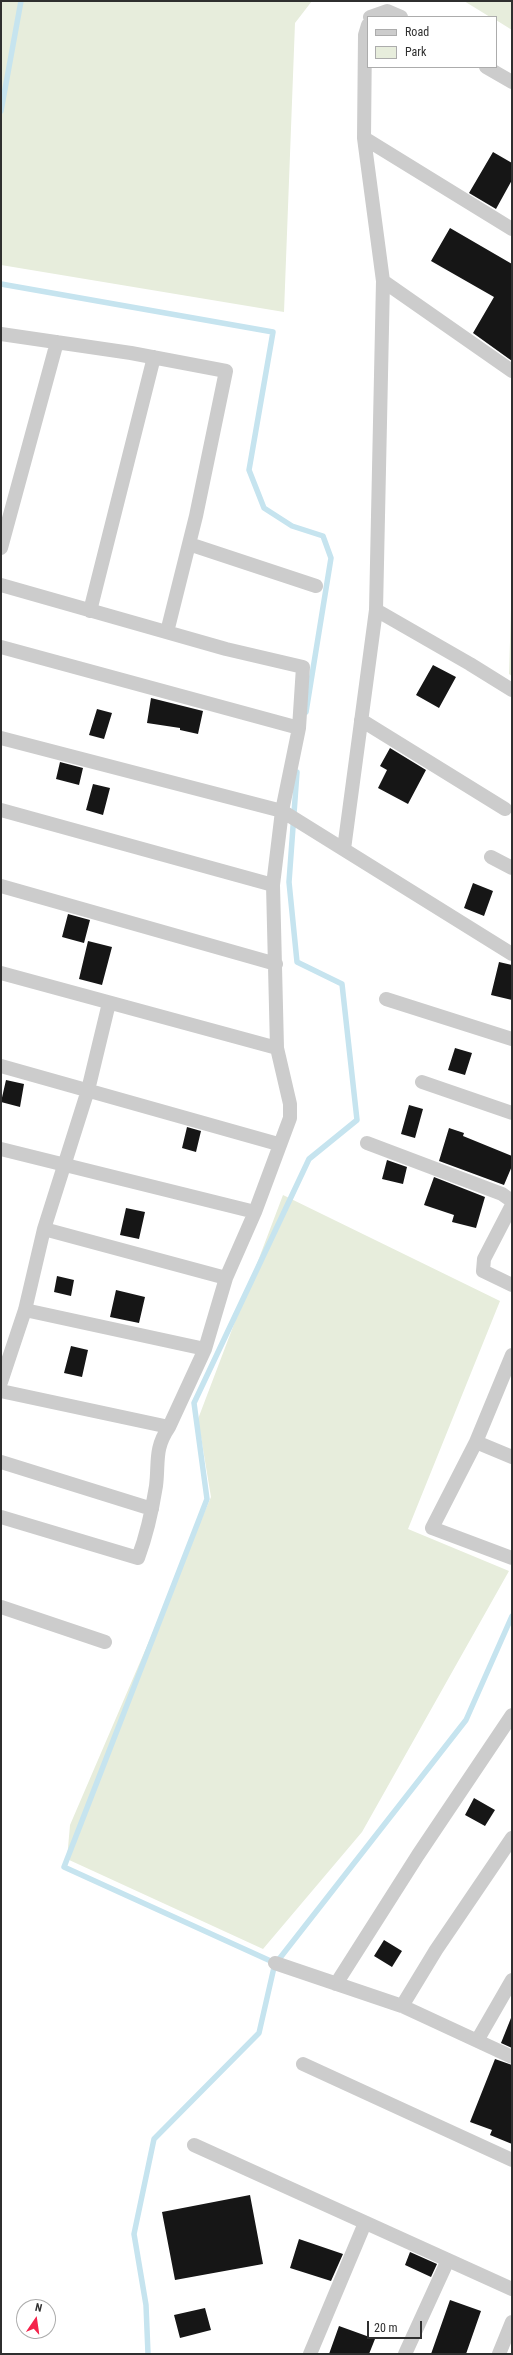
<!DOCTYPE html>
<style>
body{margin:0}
#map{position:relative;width:513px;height:2355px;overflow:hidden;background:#fff;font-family:"Roboto Condensed",sans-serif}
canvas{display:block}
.frame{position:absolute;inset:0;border:2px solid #2f2f2f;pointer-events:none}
.legend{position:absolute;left:367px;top:16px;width:130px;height:52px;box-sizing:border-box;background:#fff;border:1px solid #acacac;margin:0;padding:5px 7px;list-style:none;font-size:12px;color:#2f2f2f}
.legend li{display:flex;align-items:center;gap:8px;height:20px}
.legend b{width:20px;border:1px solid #acacac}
.north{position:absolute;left:16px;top:2299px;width:40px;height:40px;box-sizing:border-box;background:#fff;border:1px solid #acacac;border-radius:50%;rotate:13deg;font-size:11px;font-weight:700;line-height:16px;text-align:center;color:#2f2f2f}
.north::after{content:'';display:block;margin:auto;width:14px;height:18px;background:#f4234b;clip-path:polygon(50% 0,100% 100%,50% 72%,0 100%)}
.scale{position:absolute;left:367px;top:2321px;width:55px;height:18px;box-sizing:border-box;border:2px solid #2f2f2f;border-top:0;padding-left:5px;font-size:12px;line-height:14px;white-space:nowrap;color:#2f2f2f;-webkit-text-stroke:3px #fff;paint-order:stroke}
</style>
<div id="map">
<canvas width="513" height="2355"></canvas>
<div class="frame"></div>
<ul class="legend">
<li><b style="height:5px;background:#ccc"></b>Road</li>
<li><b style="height:11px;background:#e7eddc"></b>Park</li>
</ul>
<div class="north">N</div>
<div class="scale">20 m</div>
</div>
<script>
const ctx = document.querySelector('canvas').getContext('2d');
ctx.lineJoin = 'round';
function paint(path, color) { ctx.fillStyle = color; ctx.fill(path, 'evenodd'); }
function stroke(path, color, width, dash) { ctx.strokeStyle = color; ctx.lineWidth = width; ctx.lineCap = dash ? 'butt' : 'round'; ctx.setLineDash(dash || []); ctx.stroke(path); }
paint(new Path2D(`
 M1,1H312L295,23L284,312L1,265Z
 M464,1H512V30L496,20V17H490Z
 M512,575V676L509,674Z
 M283,1195L500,1301L408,1529L509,1571L362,1832L263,1949L67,1859L70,1825L211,1497L198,1419Z`), '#e7eddc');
stroke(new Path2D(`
 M1,111L21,1
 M1,284L273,332L249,470L264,508L292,526L323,536L331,558L306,712
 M276,1963L466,1720L512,1616
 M148,2354L146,2305L134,2234L154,2139L259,2033L275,1963L64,1867L207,1499L194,1403L309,1159L357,1120L342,984L297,962L289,882L297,772`), '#c6e4ef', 5.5);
paint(new Path2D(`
 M493,152L512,163V180L496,209L469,193Z
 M450,228L512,264V361L473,333L494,297L431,261Z
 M433,665L456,677L439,708L416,695Z
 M151,698L203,711L198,734L180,730V728L147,723Z
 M97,709L112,713L104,739L89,735Z
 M390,748L426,770L408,804L378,788L387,770L380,766Z
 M60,762L83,768L79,785L56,779Z
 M93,784L110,788L103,815L86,810Z
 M473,883L493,891L484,916L464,908Z
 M68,914L90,920L84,943L62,937Z
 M88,941L112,947L102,985L79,979Z
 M499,962L512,965V1000L491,995Z
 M455,1048L472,1053L465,1075L448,1070Z
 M6,1080L24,1084L20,1107L1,1102Z
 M409,1105L423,1109L415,1138L401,1134Z
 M187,1127L201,1131L196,1152L182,1148Z
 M449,1128L464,1133L463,1136L512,1156V1166L504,1185L439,1161Z
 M387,1160L407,1167L403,1184L382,1179Z
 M434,1177L485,1197L476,1228L452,1222L454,1215L424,1205Z
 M126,1208L145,1212L139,1239L120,1235Z
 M57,1276L74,1280L71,1296L54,1292Z
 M116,1290L145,1297L139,1323L110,1317Z
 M71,1346L88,1350L82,1377L64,1373Z
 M474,1798L495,1810L485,1826L465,1815Z
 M384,1940L402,1951L392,1967L374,1956Z
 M511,2018H512V2048L501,2043Z
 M495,2059L512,2065V2144L490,2135L492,2130L470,2122Z
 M250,2195L263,2264L175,2280L162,2212Z
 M299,2239L343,2254L331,2281L290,2268Z
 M410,2252L437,2264L431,2277L405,2265Z
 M450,2300L481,2311L466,2354H431Z
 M205,2308L211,2330L180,2338L174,2315Z
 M339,2326L375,2339L369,2354H329Z`), '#161616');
stroke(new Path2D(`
 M370,17L387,11L401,17
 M486,67L512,82
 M364,138L512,229
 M383,281L512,371
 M1,334L131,353L226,371L196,516L167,632
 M189,544L316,586
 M1,548L57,342
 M1,585L226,649L303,667L299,728L282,811L273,885L277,1048L290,1104V1118L255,1212L226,1278L205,1349L169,1427L1,1391
 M376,610L470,664L512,690
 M90,611L154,357
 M1,647L299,728
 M361,720L505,809
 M1,738L282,811L512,954
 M1,810L273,885
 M344,849L376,610L383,281L364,138L365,35L368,25
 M491,857L512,868
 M1,886L276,964
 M1,973L277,1048
 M386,999L512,1039
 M1,1066L278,1144
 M422,1082L512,1113
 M367,1143L502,1194L512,1201
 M1,1149L255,1212
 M512,1205L484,1259L483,1271L512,1285
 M44,1229L226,1278
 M25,1310L205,1349
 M512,1355L476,1442L432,1528L512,1558
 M1,1382L25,1310L44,1229L88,1090L109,1003
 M476,1442L512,1457
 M1,1462L152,1509
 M1,1517L138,1558C147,1534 152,1511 156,1486C159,1462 154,1449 169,1427
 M1,1607L105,1642
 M275,1963L402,2006L512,2057
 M336,1984L418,1855L512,1715
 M402,2006L436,1950L512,1838
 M478,2039L512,1980
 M303,2064L512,2160
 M194,2145L512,2289
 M310,2354L365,2223
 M405,2354L448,2260
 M499,2354L512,2322`), '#ccc', 14);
</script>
